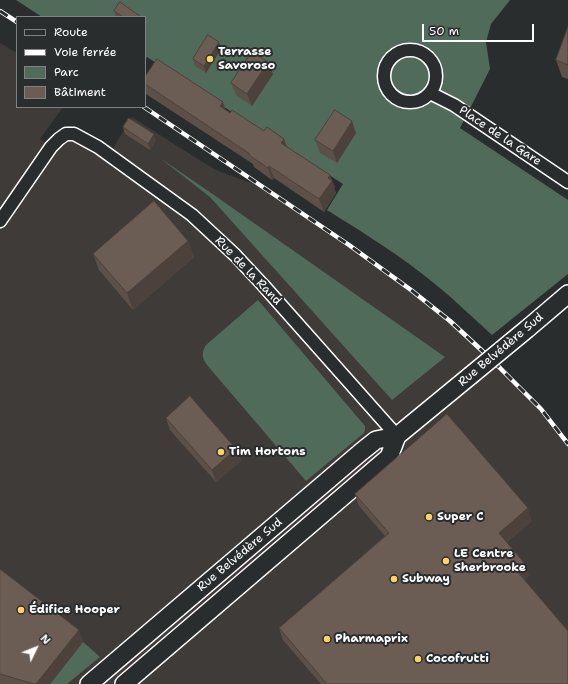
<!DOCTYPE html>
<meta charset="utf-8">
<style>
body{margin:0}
#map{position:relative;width:568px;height:684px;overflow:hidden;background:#2a2d2e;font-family:"Shantell Sans",sans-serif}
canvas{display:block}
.legend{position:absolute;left:16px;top:16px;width:130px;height:92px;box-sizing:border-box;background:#2a2d2e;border:1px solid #7f8182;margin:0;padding:5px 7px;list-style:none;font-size:12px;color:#fff}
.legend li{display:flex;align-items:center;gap:8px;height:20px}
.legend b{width:20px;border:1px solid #7f8182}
.north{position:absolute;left:16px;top:628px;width:40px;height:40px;-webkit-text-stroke:3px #2a2d2e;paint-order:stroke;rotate:47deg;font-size:11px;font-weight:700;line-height:16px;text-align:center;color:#fff}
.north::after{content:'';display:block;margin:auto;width:14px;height:18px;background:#fff;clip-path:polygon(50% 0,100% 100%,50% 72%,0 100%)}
.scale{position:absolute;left:422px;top:24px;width:112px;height:18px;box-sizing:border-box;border:2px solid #fff;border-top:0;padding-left:5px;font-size:12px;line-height:14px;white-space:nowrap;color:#fff;-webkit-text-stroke:3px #2a2d2e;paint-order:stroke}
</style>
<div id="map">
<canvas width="568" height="684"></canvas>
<ul class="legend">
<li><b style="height:5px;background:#2a2d2e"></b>Route</li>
<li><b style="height:5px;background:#fff"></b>Voie ferrée</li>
<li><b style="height:11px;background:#516b5a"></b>Parc</li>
<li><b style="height:11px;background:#6c5d54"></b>Bâtiment</li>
</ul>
<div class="north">N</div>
<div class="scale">50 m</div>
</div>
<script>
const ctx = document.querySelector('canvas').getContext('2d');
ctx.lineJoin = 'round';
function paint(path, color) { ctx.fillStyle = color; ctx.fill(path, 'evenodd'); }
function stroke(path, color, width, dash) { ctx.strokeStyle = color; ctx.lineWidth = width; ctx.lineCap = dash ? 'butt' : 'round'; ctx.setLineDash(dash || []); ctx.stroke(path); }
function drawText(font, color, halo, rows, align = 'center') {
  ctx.font = font + ' "Shantell Sans",sans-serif'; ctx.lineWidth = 4; ctx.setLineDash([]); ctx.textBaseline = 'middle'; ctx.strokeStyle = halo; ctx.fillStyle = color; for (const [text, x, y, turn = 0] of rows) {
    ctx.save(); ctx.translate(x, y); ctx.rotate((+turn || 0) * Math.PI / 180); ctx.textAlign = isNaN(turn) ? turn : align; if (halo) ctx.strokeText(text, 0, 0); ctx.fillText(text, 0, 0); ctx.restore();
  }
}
paint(new Path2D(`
 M0,43L17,53V107H63L40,139L51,147L66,134L109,155L132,117L177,146L216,170L267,189L349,245L411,290L450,321L489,356L541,409L568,444V684H0Z`), '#3e3b39');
paint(new Path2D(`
 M16,0H510L491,24L486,42L490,69L460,128L568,200V274L492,335C473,318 455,300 435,284C401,256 364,233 327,210L343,184L147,57L145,59V17H42Z
 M160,158L214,195L445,357L392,400L210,197Z
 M258,300L365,426V430L364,433L306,481L207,365C202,358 201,353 206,345Z
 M83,642L100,657L67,684H50Z`), '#516b5a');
const minor = new Path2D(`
 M384 76a26 26 0 1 1 52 0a26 26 0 1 1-52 0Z
 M430,93L454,105L568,182
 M0,221L51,147L59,139L66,134H74L98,147L192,215L235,255L263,285L397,436`);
const secondary = new Path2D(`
 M527,329L568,294
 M89,684L361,452L376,440L397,436L470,376
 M124,684L389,457L397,436`);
stroke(minor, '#fff', 15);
stroke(secondary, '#fff', 20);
stroke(minor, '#2a2d2e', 12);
stroke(secondary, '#2a2d2e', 17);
const rail = new Path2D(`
 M0,11L17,22
 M144,107L349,245L411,290L450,321L491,359L541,409L568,444`);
stroke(rail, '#fff', 4.5);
stroke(rail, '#2a2d2e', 3, [9]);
const secondaryBridge = new Path2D(`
 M470,376L527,329`);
stroke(secondaryBridge, '#fff', 20, []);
stroke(secondaryBridge, '#2a2d2e', 17);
paint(new Path2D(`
 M114,11L141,17H116Z
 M568,27V79L562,77L556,60Z
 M221,49L206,73L195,66L193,59Z
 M273,74L252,106L236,95L231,83Z
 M145,77L226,110L264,131L284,139L287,146L335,187L334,188L336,193L324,212L274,178L272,180L254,167L253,164L146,94L145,91Z
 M123,127L156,140L150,150L125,134Z
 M356,133L337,163L320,153L315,140Z
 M188,241L194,257L133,310L99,270L93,254Z
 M166,418L236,449L241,461L216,482L170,430Z
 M355,494L532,521L507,542L529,576L524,580L568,684H321L283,640L279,628L385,536L359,506Z
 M0,569L79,630L83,642L50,684H0Z`), '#5d5048');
paint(new Path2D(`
 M219,42L221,49L206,73L204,66Z
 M268,62L273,74L252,106L247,94Z
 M223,102L227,114L220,106Z
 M352,121L356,133L337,163L333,151Z
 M154,134L156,140L150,150L148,144Z
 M284,139L288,151L281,143Z
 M269,166L274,178L272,180L268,168Z
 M330,175L335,187L334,188L336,193L324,212L319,199L328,178Z
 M188,241L194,257L133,310L127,293Z
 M236,449L241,461L216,482L212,470Z
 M528,508L532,521L503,545L499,533Z
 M525,564L529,576L521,583L517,571Z
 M79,630L83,642L50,684H36Z`), '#4c413b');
const building = new Path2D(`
 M120,2L141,17H123L114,11Z
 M568,27V65L556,60Z
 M208,35L219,42L204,66L193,59Z
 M252,52L268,62L247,94L231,83Z
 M157,59L223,102L220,106L230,113L232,110L264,131L267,127L284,139L281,143L330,175L328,178L332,181L319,199L269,166L268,168L249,155L250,154L145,84V77Z
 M335,110L352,121L333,151L315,140Z
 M129,118L154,134L148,144L123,127Z
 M154,201L188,241L127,293L93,254Z
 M190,396L236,449L212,470L166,418Z
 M447,414L528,508L499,533L525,564L517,571L568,631V684H327L279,628L389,533L355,494Z
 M0,569L79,630L36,684H34L0,674Z`);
paint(building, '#6c5d54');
stroke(building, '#4c413b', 1);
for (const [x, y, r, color] of [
 [210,59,4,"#ffd166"],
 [221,452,4,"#ffd166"],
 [429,517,4,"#ffd166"],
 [446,561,4,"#ffd166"],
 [394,579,4,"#ffd166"],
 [21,610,4,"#ffd166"],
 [327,639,4,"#ffd166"],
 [418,659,4,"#ffd166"]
]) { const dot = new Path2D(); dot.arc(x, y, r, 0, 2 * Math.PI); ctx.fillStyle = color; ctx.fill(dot); stroke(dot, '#2a2d2e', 1.5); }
drawText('bold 12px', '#fff', '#2a2d2e', [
 ["Terrasse",218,52],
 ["Savoroso",218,66],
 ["Tim Hortons",229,452],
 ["Super C",437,517],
 ["LE Centre",454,554],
 ["Sherbrooke",454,568],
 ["Subway",402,579],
 ["Édifice Hooper",29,610],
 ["Pharmaprix",335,639],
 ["Cocofrutti",426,659]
], 'left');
drawText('12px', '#fff', '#2a2d2e', [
 ["Place de la Gare",500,136,34],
 ["Rue de la Rand",248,271,46],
 ["Rue Belvédère Sud",501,350,-40],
 ["Rue Belvédère Sud",240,555,-40]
]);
</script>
